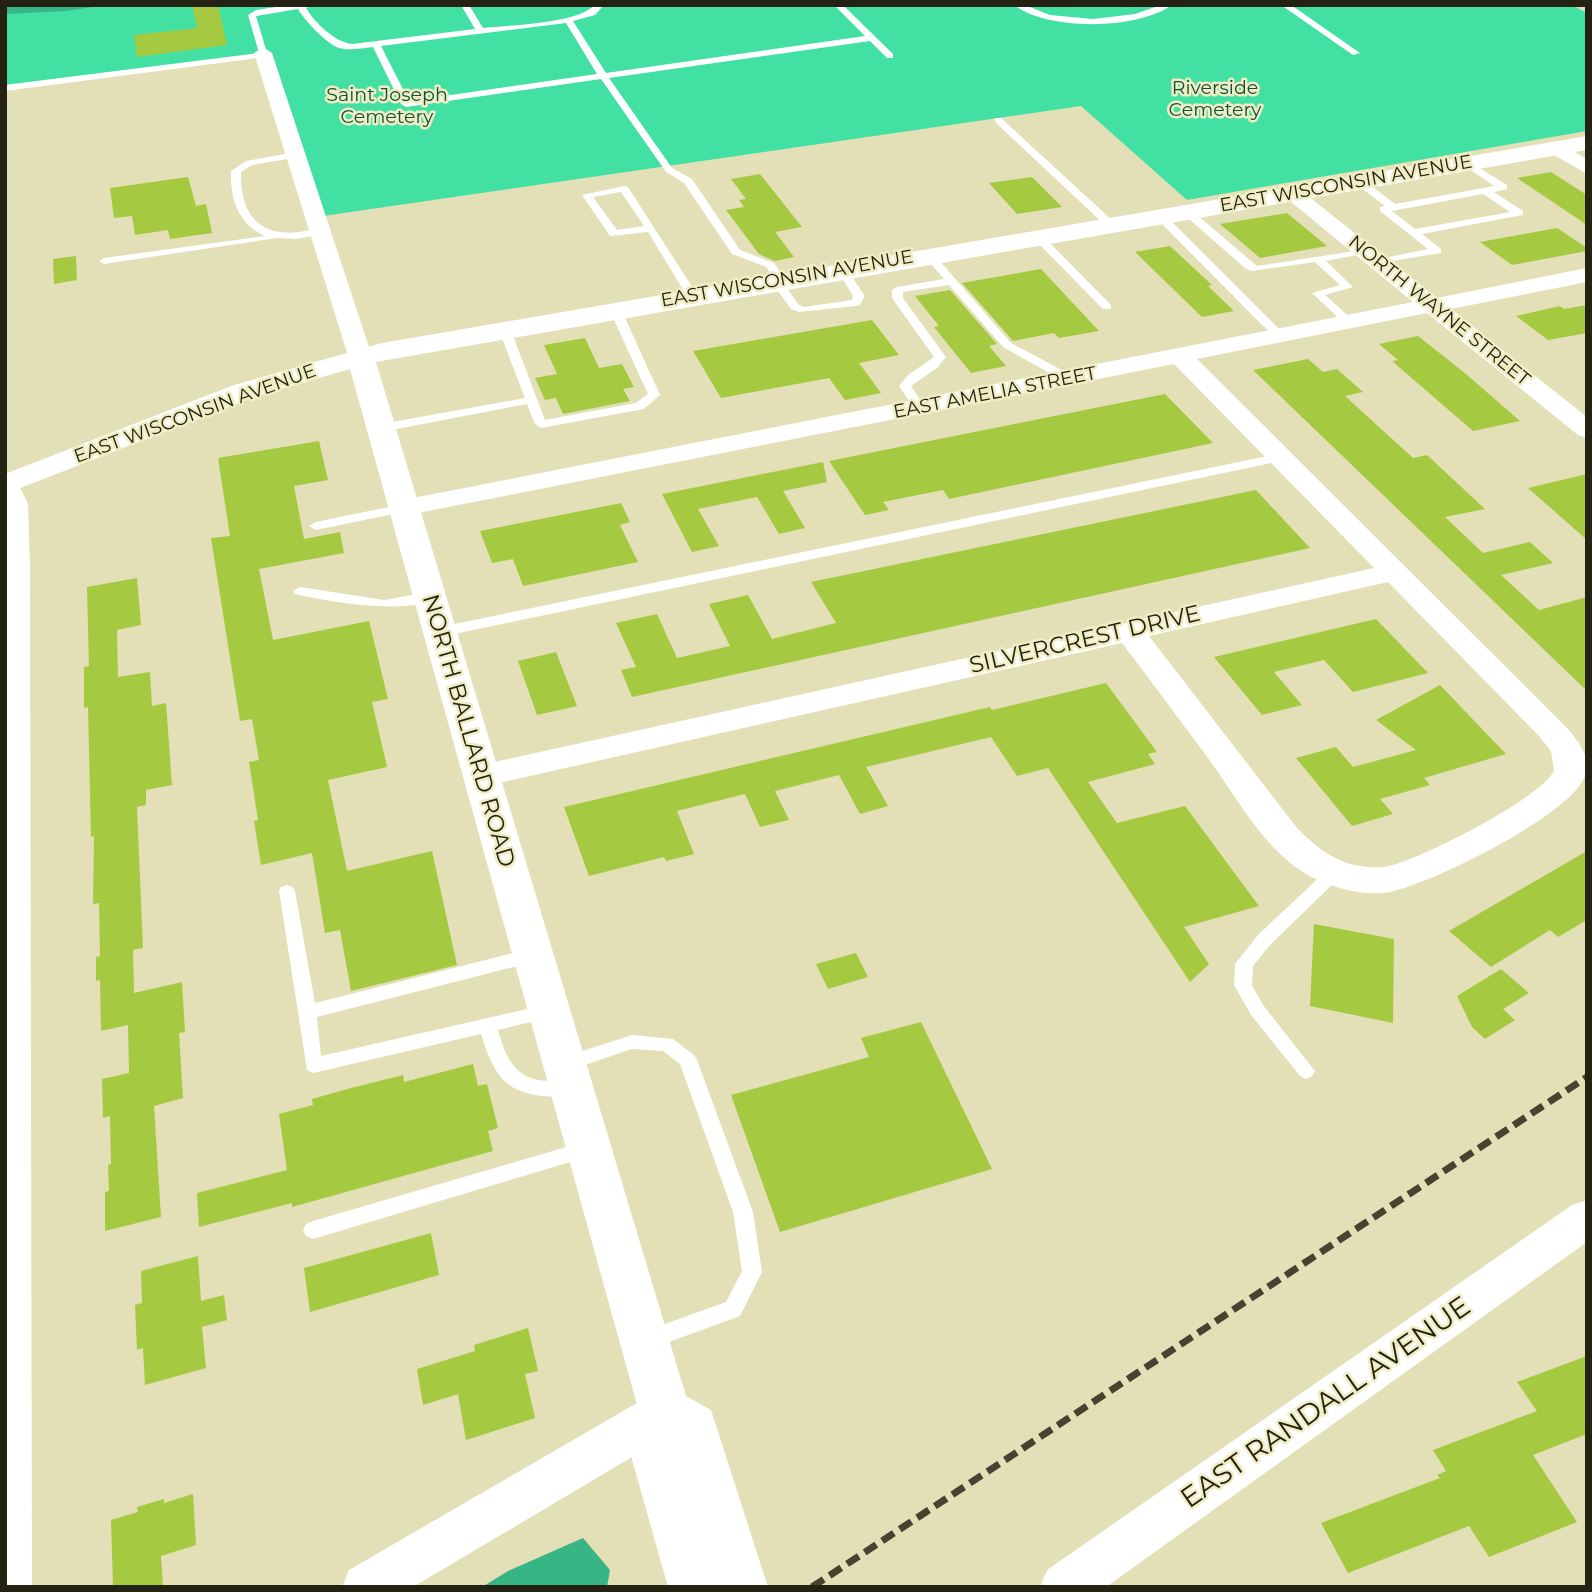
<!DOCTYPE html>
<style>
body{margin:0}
#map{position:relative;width:1592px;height:1592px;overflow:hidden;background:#e3dfb6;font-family:Montserrat,sans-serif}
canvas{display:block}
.frame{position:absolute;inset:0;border:7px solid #242213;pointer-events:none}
</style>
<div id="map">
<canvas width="1592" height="1592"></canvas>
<div class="frame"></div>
</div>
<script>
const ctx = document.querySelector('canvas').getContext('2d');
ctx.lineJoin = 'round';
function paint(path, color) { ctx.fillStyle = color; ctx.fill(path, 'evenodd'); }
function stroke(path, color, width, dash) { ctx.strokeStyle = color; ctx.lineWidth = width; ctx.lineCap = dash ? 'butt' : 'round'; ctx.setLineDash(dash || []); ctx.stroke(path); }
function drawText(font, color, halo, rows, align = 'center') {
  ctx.font = font + ' Montserrat,sans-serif'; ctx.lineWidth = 5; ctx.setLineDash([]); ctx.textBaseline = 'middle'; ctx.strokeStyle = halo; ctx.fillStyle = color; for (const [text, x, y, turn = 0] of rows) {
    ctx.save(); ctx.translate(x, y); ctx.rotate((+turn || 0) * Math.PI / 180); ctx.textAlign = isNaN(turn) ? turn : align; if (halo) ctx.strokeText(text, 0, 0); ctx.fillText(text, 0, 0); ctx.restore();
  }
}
paint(new Path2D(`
 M5,5H1572L1587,13V131L1187,200L1081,106L316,217L263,53L7,85Z`), '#43e0a4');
paint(new Path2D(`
 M5,5H105L67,11L5,14Z
 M583,1538L610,1570L607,1587H482L508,1571Z`), '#37b584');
paint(new Path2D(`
 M192,5H218L227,45L137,57L134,35L197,28Z
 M1551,172L1587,195V225L1517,178Z
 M760,174L802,227L775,232L794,257L775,261L759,254L726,210L744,207L739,200L746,199L731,179Z
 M188,177L196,206L206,204L212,233L170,239L168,230L135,235L132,216L114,218L110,188Z
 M1032,177L1062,207L1017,214L989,183Z
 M1287,213L1327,246L1260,258L1220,224Z
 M1557,228L1587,248V251L1512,265L1480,242Z
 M1170,246L1212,285L1208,286L1234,311L1202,317L1135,252Z
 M76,256L77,280L54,284L53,259Z
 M1041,269L1099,331L1059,338L1054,333L1013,341L962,283Z
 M950,290L997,344L989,346L1006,366L971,373L934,327L939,326L915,296Z
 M1587,305V333L1548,340L1516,316L1560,306L1564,309Z
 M872,320L899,355L859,363L881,393L845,400L829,378L721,398L693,351Z
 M1418,336L1466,374L1520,421L1473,431L1392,361L1398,360L1379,344Z
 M585,338L599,368L622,364L634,387L623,389L630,401L563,414L556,398L545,400L535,378L557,374L544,345Z
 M1308,359L1323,372L1337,369L1363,392L1345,396L1413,458L1427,455L1485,509L1445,517L1483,553L1530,542L1553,563L1501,575L1539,610L1587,597V691L1253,370Z
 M1165,394L1213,443L949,499L943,490L883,502L889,510L865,515L829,461Z
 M319,441L328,480L294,486L304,539L340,532L344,553L259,569L273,640L369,621L388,699L372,702L387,767L328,780L347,871L432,851L457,965L351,991L340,930L325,933L312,853L261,865L254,821L258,820L249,762L259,760L252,719L240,721L211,538L230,536L218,458Z
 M823,462L827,482L783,491L805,528L779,534L757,497L698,509L719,546L692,552L662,494Z
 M1587,474V540L1528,488Z
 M1256,490L1310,548L632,697L621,670L636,667L616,623L657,614L677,658L730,646L709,604L748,595L772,639L836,623L811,582Z
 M621,503L630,522L620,525L638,562L523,586L513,559L492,563L480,531Z
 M137,578L141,625L117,630L118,677L150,672L152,706L166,703L172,785L146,790V805L137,807L143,948L133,950L134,993L182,982L185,1032L179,1033L183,1098L154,1106L161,1217L105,1231V1192L109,1191L108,1165L111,1164L110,1116L103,1118L102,1079L129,1073L128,1025L101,1031L100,980L96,981V957L100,956L99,903L93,904L94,836L91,837L88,707L84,708V667L89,666L87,587Z
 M1376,619L1428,673L1353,692L1324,660L1274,672L1302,705L1262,715L1214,657Z
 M556,652L577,706L537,715L518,661Z
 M1106,683L1157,752L1148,754L1155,764L1088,782L1117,823L1185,806L1259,906L1184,927L1209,964L1190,982L1048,768L1017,776L991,737L866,767L888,806L860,814L839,775L775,791L789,820L760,827L745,794L677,811L694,854L666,861L664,857L589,876L564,807L990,707L992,710Z
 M1440,685L1506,754L1424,778L1430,785L1380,799L1393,814L1352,826L1296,758L1336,747L1353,767L1416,750L1376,720Z
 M1587,851V920L1558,937L1550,930L1491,967L1449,931Z
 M1314,924L1394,939L1393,1023L1310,1006Z
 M856,953L868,977L828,989L816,964Z
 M1501,969L1529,993L1503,1009L1515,1020L1485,1039L1472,1027L1457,996Z
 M921,1022L992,1169L780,1232L731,1095L869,1057L861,1038Z
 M473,1064L478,1086L487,1084L498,1128L488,1131L493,1151L292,1207V1203L199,1227L197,1193L287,1170L279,1114L313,1105L312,1099L351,1088L403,1075L404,1082Z
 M431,1233L439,1275L310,1312L304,1268Z
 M198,1256L201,1301L224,1295L227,1320L202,1327L206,1368L145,1385L143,1348L137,1350L135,1305L142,1303L141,1271Z
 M528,1328L538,1371L525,1374L535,1418L466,1440L458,1394L423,1405L417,1369L475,1351L474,1345Z
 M1587,1356V1434L1533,1455L1577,1522L1489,1557L1469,1526L1348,1573L1321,1523L1440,1478L1437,1475L1446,1471L1433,1450L1537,1411L1517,1382Z
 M193,1494L196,1545L161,1556L163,1587H113L111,1520L138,1512L137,1507L164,1499V1503Z`), '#a6c942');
paint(new Path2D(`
 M289,5H314L306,8C315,23 335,42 352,44L475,29L461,5H469L483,28C510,25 576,24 595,5H604L595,15L573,21L606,73L865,36L834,5H843L893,54V58H887L870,41L609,78L672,168L692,179L740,250L774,263L786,280L783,283L799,305L804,307L852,300L853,296L837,270L842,267L846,268L865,296L860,305L856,306L799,312L791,309L771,281L774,278L766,267L732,254L684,183L666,172L601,79L406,107L401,104L373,47C361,48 350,51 339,48C327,44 304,20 298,9L256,16L267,53L266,57L5,91V85L259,53L248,15L256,10ZM566,23L597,74L409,101L381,46Z
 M1014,5H1025L1050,15L1093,19L1135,14L1161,5H1172C1137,30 1048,31 1014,5Z
 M1281,5H1291L1360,53L1353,55Z
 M995,118H1001L1114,222V226H1106L995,122Z
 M296,152L301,155L299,157L252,165L241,172C240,212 257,237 299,232C308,231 318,227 325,232L324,234L296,239L277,238L104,264L99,261L104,258L265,236C238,224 230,199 231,171L246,161Z
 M1468,161L1507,185V189L1494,192L1523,211V215L1422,234L1441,249V253L1374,264V260L1428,249L1380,211V207L1385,206L1356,184V180H1364L1395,204L1494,186L1465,166L1463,164ZM1483,194L1510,212L1415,229L1392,211Z
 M624,186L628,187L698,296L696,298H688L648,232L610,236L582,195ZM621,192L644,226L617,230L593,197Z
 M1182,209H1190L1257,266L1368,249V253L1326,261L1353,287L1325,295L1355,322L1345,324L1312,293L1340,285L1315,262L1252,271L1245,268L1182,213Z
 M1156,214H1164L1283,333V337H1275L1260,323L1156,218Z
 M1034,235H1042L1111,305V309H1103L1034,239Z
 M925,253H933L1011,343L1073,376V382H1065L1003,347L949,285L903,292V298L946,357L937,368L911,386L925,407L919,411L915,410L899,386L908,375L934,357L892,298V290L897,287L944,279L925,257Z
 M611,307L621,309L660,395L644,409L541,428L535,424L527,404L381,432L375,428L381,424L525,398L498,328L504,325L510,328L545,420L636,403L648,394L609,309Z
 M1282,453L1286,454V460L440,637L433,632L440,627Z
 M403,504L408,505V511L316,530L309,526L316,522Z
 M300,587L384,600L429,592L436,596C413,617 325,601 295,594L293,591Z
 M1334,867L1340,869L1342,873L1340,877L1270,945L1253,966L1252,985L1263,1005L1315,1071L1312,1076L1306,1079L1300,1076L1251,1015L1234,985L1235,964L1258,935L1328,869Z
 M287,885L293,887L295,891L315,1003L533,948L539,950L542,955L539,960L533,962L317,1017L321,1056L549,1004L555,1006L558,1011L555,1016L498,1030C506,1058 515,1080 548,1081C557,1082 566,1080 576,1084L578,1089L576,1094C565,1098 553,1097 542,1096C502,1092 492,1069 481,1034L313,1073L307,1070L279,891L281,887Z
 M632,1035L673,1039L694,1055L697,1060L753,1212L762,1272L740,1316L647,1350L640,1347L637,1340L640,1333L726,1302L742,1271L733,1212L680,1064L663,1051L632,1049L567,1071L561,1068L558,1063L561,1058Z
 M587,1141L594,1143L597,1149L594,1155L587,1157L313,1239L306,1236L303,1230L306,1224L313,1221Z`), '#fff');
paint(new Path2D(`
 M263,47L272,53L372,356L369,361L360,363L351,361L348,356L254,53Z
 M1556,142L1587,159V174L1549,152L1546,148L1549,144Z
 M1292,187L1299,189L1437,298L1587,268V282L1451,309L1587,417V438L1578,435L1427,313L1197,359L1569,730C1579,742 1590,757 1586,773C1577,813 1430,884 1390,892C1368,896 1342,890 1322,882C1269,860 1240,802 1208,758C1179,719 1151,681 1122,643L481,787L469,784L465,776L469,768L481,765L1374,568L1174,364L403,516L393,514L389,508L393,502L403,500L1413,302L1285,197L1281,193L1285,189ZM1388,582L1538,735L1551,751L1554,771C1539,799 1426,856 1393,865C1383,868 1371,868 1361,866C1335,863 1315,846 1297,828L1149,636Z
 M5,477L16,479L28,504L30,565L32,1587H5Z
 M1587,1200V1242L1106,1587H1040L1047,1570L1572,1205Z
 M665,1390L681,1396L688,1412L681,1428L413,1587H342L349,1570L649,1396Z`), '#fff');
paint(new Path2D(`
 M1587,136V150L376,362L686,1396L711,1410L768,1587H668L627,1442L639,1412L350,369L254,397L5,494V474L234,385L382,343Z`), '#fff');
stroke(new Path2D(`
 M812,1587L1587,1077`), '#464330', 7, [14, 7]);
drawText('19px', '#0e5239', '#f0ecc3', [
 ["Riverside",1215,88],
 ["Cemetery",1215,110],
 ["Saint Joseph",387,95],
 ["Cemetery",387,117]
]);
drawText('19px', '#242213', '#f0ecc3', [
 ["EAST WISCONSIN AVENUE",1346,184,-10],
 ["EAST WISCONSIN AVENUE",787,279,-10],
 ["NORTH WAYNE STREET",1439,311,39],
 ["EAST AMELIA STREET",995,393,-11],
 ["EAST WISCONSIN AVENUE",195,414,-20]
]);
drawText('23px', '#242213', '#f0ecc3', [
 ["SILVERCREST DRIVE",1085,640,-13],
 ["NORTH BALLARD ROAD",468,731,74]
]);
drawText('28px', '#242213', '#f0ecc3', [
 ["EAST RANDALL AVENUE",1326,1403,-35]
]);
</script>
